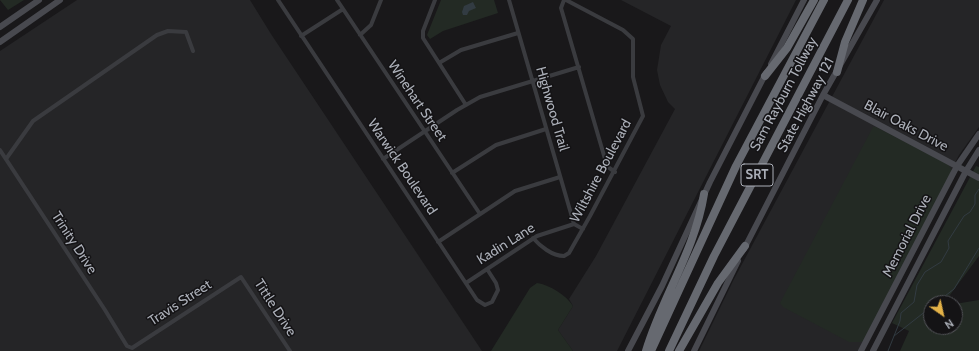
<!DOCTYPE html>
<style>
body{margin:0}
#map{position:relative;width:979px;height:351px;overflow:hidden;background:#19181a;font-family:Cabin,sans-serif}
canvas{display:block}
.north{position:absolute;left:923px;top:295px;width:40px;height:40px;box-sizing:border-box;background:#141315;border:1px solid #515257;border-radius:50%;rotate:146deg;font-size:11px;font-weight:700;line-height:16px;text-align:center;color:#acb0b9}
.north::after{content:'';display:block;margin:auto;width:14px;height:18px;background:#e3b248;clip-path:polygon(50% 0,100% 100%,50% 72%,0 100%)}
</style>
<div id="map">
<canvas width="979" height="351"></canvas>
<div class="north">N</div>
</div>
<script>
const ctx = document.querySelector('canvas').getContext('2d');
ctx.lineJoin = 'round';
function paint(path, color) { ctx.fillStyle = color; ctx.fill(path, 'evenodd'); }
function stroke(path, color, width, dash) { ctx.strokeStyle = color; ctx.lineWidth = width; ctx.lineCap = dash ? 'butt' : 'round'; ctx.setLineDash(dash || []); ctx.stroke(path); }
function drawText(font, color, halo, rows, align = 'center') {
  ctx.font = font + ' Cabin,sans-serif'; ctx.lineWidth = 3; ctx.setLineDash([]); ctx.textBaseline = 'middle'; ctx.strokeStyle = halo; ctx.fillStyle = color; for (const [text, x, y, turn = 0] of rows) {
    ctx.save(); ctx.translate(x, y); ctx.rotate((+turn || 0) * Math.PI / 180); ctx.textAlign = isNaN(turn) ? turn : align; if (halo) ctx.strokeText(text, 0, 0); ctx.fillText(text, 0, 0); ctx.restore();
  }
}
paint(new Path2D(`
 M77,0H250L271,34L482,351H0V51Z
 M621,0H796L617,351H573L558,330L573,306L569,299L596,256L675,109L668,102L660,85L657,70L661,45L671,26Z
 M884,0H979V127L959,155L858,351H699L734,279Z`), '#252527');
paint(new Path2D(`
 M0,0H24L8,10Z
 M441,0H494L498,13L443,31L430,39L427,35Z
 M873,127H876L948,164L952,171L863,342H849L783,307L780,303Z
 M976,166L979,167V256L944,303H931V327H955V304L979,300V351H900L909,331L892,323Z
 M537,283C550,285 566,295 573,306L558,330L573,351H491L530,288Z`), '#232a24');
paint(new Path2D(`
 M473,2L476,8L469,11L467,15H463L462,12L464,6Z`), '#323b42');
stroke(new Path2D(`
 M936,303L954,289L979,248
 M894,336L931,307
 M888,351L900,321L901,313L914,302L917,285L925,272L941,262L949,248L948,241L964,216L970,212L975,204V195L979,189`), '#323b42', 1);
stroke(new Path2D(`
 M278,0L477,300L485,305L492,302L498,290L496,283L487,269
 M337,0L480,214
 M435,0L423,31V38L466,105
 M509,0L574,224
 M564,0L561,8L605,159L608,167L615,172
 M360,35L371,25L381,0
 M301,36L343,9
 M439,63L461,50L518,33
 M0,150L105,310L127,346L132,348L241,277L290,351
 M6,159L33,121L157,35L168,31L186,32L193,51
 M383,159L457,110L480,97L579,67
 M452,173L496,145L546,129
 M533,238C540,246 552,256 564,256L569,253L590,216L643,116L633,77V39L623,30L566,0
 M438,242L515,191L560,177
 M466,283L537,236L574,224L583,229`), '#3a3b3f', 4);
stroke(new Path2D(`
 M0,27L39,0
 M0,42L60,0
 M771,64L804,0
 M823,95L979,178
 M744,249L823,95L877,0
 M628,351L662,286L710,182L766,73
 M694,351L738,261
 M861,351L957,166L979,134
 M873,351L966,171L979,150`), '#48494f', 6);
stroke(new Path2D(`
 M837,72L845,42L863,0
 M765,76L787,48L814,0
 M646,351C662,297 695,251 704,194
 M651,351L736,166L824,0
 M669,351L714,256L848,0
 M679,351L718,283L745,246`), '#666970', 8);
for (const [x, y, w] of [
 [757,175,32]
]) { const box = new Path2D(); box.roundRect(x - w / 2, y - 11, w, 22, 3); ctx.fillStyle = '#141315'; ctx.fill(box); stroke(box, '#acb0b9', 1); }
drawText('bold 13px', '#acb0b9', null, [
 ["SRT",757,175]
]);
drawText('14px', '#acb0b9', '#141315', [
 ["Sam Rayburn Tollway",784,94,-62],
 ["Winehart Street",417,101,56],
 ["State Highway 121",806,105,-62],
 ["Highwood Trail",552,109,74],
 ["Blair Oaks Drive",906,126,28],
 ["Warwick Boulevard",402,167,56],
 ["Wiltshire Boulevard",601,171,-62],
 ["Memorial Drive",907,236,-63],
 ["Trinity Drive",74,243,57],
 ["Kadin Lane",506,244,-32],
 ["Travis Street",180,303,-33],
 ["Tittle Drive",275,308,57]
]);
</script>
